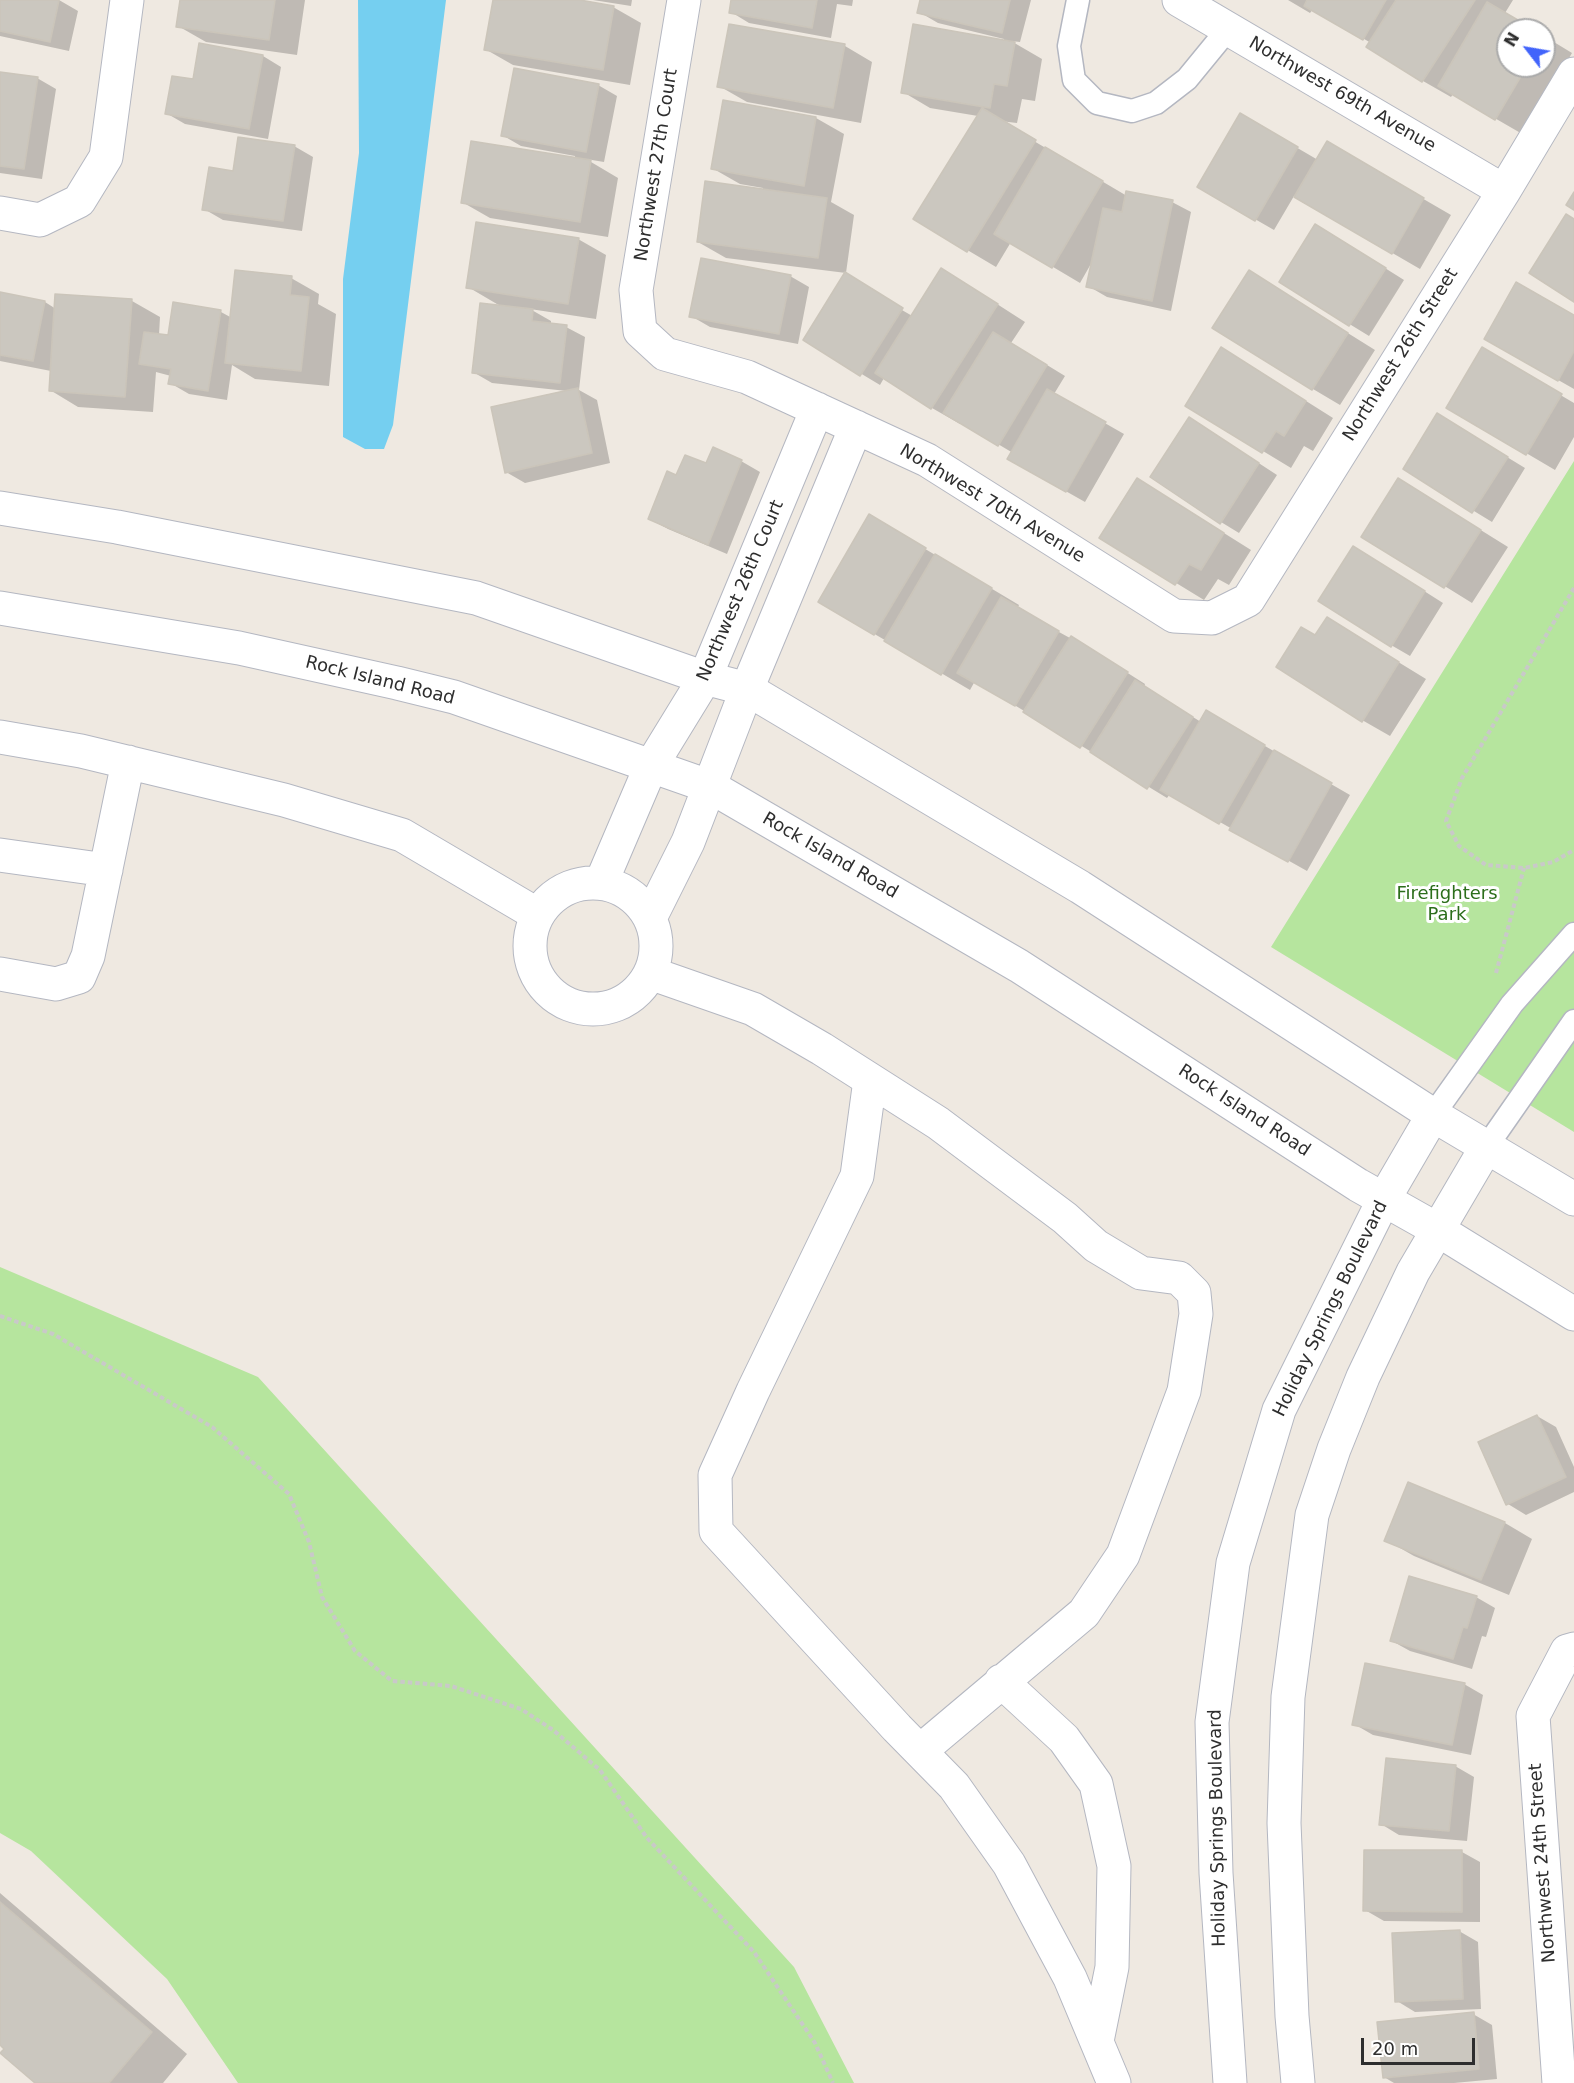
<!DOCTYPE html>
<style>
body{margin:0}
#map{position:relative;width:1574px;height:2083px;overflow:hidden;background:#efe9e1;font-family:"DejaVu Sans",sans-serif}
canvas{display:block}
.north{position:absolute;left:1496px;top:18px;width:60px;height:60px;box-sizing:border-box;background:#fff;border:2px solid #ababab;border-radius:50%;rotate:301deg;font-size:16px;font-weight:700;line-height:24px;text-align:center;color:#2e2e2e}
.north::after{content:'';display:block;margin:auto;width:21px;height:27px;background:#4264fb;clip-path:polygon(50% 0,100% 100%,50% 72%,0 100%)}
.scale{position:absolute;left:1361px;top:2038px;width:114px;height:27px;box-sizing:border-box;border:3px solid #2e2e2e;border-top:0;padding-left:8px;font-size:18px;line-height:21px;white-space:nowrap;color:#2e2e2e;-webkit-text-stroke:4px #fff;paint-order:stroke}
</style>
<div id="map">
<canvas width="1574" height="2083"></canvas>
<div class="north">N</div>
<div class="scale">20 m</div>
</div>
<script>
const g = document.querySelector('canvas').getContext('2d');
g.lineJoin = 'round';
function fill(path, color) {
  g.fillStyle = color;
  g.fill(path, 'evenodd');
}
function toPath(rows) {
  const path = new Path2D();
  for (const r of rows) {
    if (r.length === 3) {
      path.moveTo(r[0] + r[2], r[1]);
      path.arc(r[0], r[1], r[2], 0, 2 * Math.PI);
      continue;
    }
    path.moveTo(r[0], r[1]);
    for (let i = 2; i < r.length; i += 2) path.lineTo(r[i], r[i + 1]);
  }
  return path;
}
function stroke(path, color, width, dash) {
  g.strokeStyle = color;
  g.lineWidth = width;
  g.lineCap = dash ? 'butt' : 'round';
  g.setLineDash(dash || []);
  g.stroke(path);
}
function write(font, color, halo, rows, align = 'center') {
  g.font = font + ' "DejaVu Sans",sans-serif';
  g.lineWidth = 6;
  g.setLineDash([]);
  g.textBaseline = 'middle';
  g.strokeStyle = halo;
  g.fillStyle = color;
  for (const [text, x, y, turn = 0] of rows) {
    g.save();
    g.translate(x, y);
    g.rotate((+turn || 0) * Math.PI / 180);
    g.textAlign = isNaN(turn) ? turn : align;
    if (halo) g.strokeText(text, 0, 0);
    g.fillText(text, 0, 0);
    g.restore();
  }
}
const green = toPath([
 [1574,461,1574,1132,1271,947],
 [0,1267,258,1377,794,1967,854,2083,238,2083,167,1979,31,1851,0,1833]
]);
const water = toPath([
 [358,0,446,0,393,425,384,449,365,449,343,437,343,279,359,153]
]);
const shadow = toPath([
 [0,0,59,0,78,11,69,51,0,36],
 [182,0,305,0,297,55,206,42,178,26],
 [494,0,571,0,613,7,641,23,630,85,513,65,485,49],
 [593,0,632,0,631,6],
 [733,0,853,0,852,6,837,4,831,38,749,23,731,12],
 [922,0,1031,0,1020,42,1011,41,1042,59,1035,101,1022,99,1017,123,1000,121,1127,196,1172,202,1191,212,1171,311,1107,297,1088,286,1092,262,1080,283,1011,242,996,267,915,219,978,116,930,108,903,92,1004,41,1004,39,938,23,919,12],
 [1288,0,1513,0,1505,13,1533,30,1508,30,1508,66,1544,66,1544,36,1572,53,1524,135,1453,94,1451,97,1423,81,1368,46,1371,43,1313,9,1310,13],
 [201,45,263,56,281,67,268,139,185,124,166,113,194,81],
 [845,46,872,62,861,123,747,102,719,86],
 [0,73,37,78,56,89,42,179,0,173],
 [598,85,617,96,604,162,586,159,618,178,608,237,490,218,462,202,575,159,575,156,521,146,502,135],
 [1241,115,1318,160,1327,143,1451,215,1420,269,1294,196,1274,230,1199,187],
 [816,118,844,134,831,202,854,215,846,273,726,258,698,242,762,191,763,188,740,184,712,168],
 [294,146,313,157,302,231,223,220,204,209],
 [1334,236,1404,280,1369,336,1281,282],
 [578,239,606,255,596,319,530,309,551,321,551,325,566,327,585,337,579,390,597,400,610,463,525,483,506,472,567,391,492,383,473,372,502,307,468,287],
 [1250,272,1375,350,1340,405,1313,389],
 [790,276,809,287,798,344,710,327,691,316],
 [291,278,319,294,318,304,336,314,329,386,255,379,232,365,227,400,189,394,170,383,171,376,156,372,153,412,78,407,50,390,51,371,0,361,1,294,45,302,56,309,57,296,132,301,160,317,159,335,169,337,221,312,232,318],
 [969,286,1025,322,1011,343,1065,376,1054,394,1124,434,1085,502,1009,459,1013,453,961,422,960,424,932,408,884,378,880,385,805,340,895,306,914,317],
 [1574,317,1574,389,1486,339],
 [1482,349,1574,403,1574,437,1555,470,1448,407],
 [1249,365,1333,418,1313,451,1304,446,1291,468,1187,405],
 [1456,426,1525,468,1492,522,1405,469],
 [1208,430,1277,475,1239,533,1221,522],
 [741,461,760,472,727,554,668,529,649,519,677,477,706,465],
 [1165,496,1251,550,1229,585,1218,579,1204,600,1101,537],
 [1426,496,1508,547,1472,603,1364,536],
 [870,516,1019,605,1017,609,1090,649,1145,684,1144,687,1201,722,1206,712,1350,795,1307,871,1170,794,1167,798,975,681,970,690,820,602],
 [1372,558,1443,603,1410,656,1391,645],
 [1328,619,1426,679,1390,736,1362,720,1316,637],
 [1537,1416,1556,1427,1574,1467,1574,1492,1526,1515,1508,1504],
 [1409,1484,1505,1523,1532,1539,1509,1595,1414,1556,1386,1540],
 [1476,1597,1495,1608,1486,1637,1482,1636,1472,1669,1410,1651,1392,1641],
 [1464,1684,1483,1695,1471,1755,1373,1735,1354,1724],
 [1455,1766,1474,1777,1467,1841,1399,1835,1381,1824],
 [1462,1852,1480,1862,1480,1922,1384,1921,1365,1910],
 [0,1893,187,2054,163,2083,37,2083,0,2043],
 [1459,1931,1478,1942,1481,2009,1415,2012,1397,2001],
 [1473,2014,1492,2025,1497,2079,1454,2083,1394,2083,1384,2077]
]);
const building = toPath([
 [0,0,59,0,50,42,0,31,0,0],
 [180,0,275,0,269,40,176,27,180,0],
 [493,0,580,0,614,6,603,70,484,50,493,0],
 [731,0,817,0,812,28,729,13,731,0],
 [920,0,1010,0,1002,33,917,13,920,0],
 [1307,0,1386,0,1363,40,1304,6,1307,0],
 [1396,0,1475,0,1422,82,1366,47,1396,0],
 [1487,2,1535,30,1508,30,1508,66,1527,66,1495,120,1438,86,1487,2],
 [729,24,845,44,833,108,717,87,729,24],
 [913,24,1015,42,1007,86,994,84,990,108,901,93,913,24],
 [199,43,263,55,249,129,165,114,172,76,193,79,199,43],
 [514,68,599,84,586,152,501,136,514,68],
 [0,72,38,77,24,169,0,166,0,72],
 [723,100,816,117,804,186,711,169,723,100],
 [982,108,1036,140,967,252,913,219,982,108],
 [1240,113,1298,147,1255,221,1197,187,1240,113],
 [238,137,295,145,283,221,202,210,209,167,233,171,238,137],
 [471,141,591,160,580,222,461,203,471,141],
 [1327,141,1424,198,1392,254,1294,197,1327,141],
 [1045,147,1103,181,1052,268,994,234,1045,147],
 [705,181,827,198,818,258,697,242,705,181],
 [1126,191,1173,200,1152,301,1086,287,1103,208,1122,212,1126,191],
 [1574,192,1574,210,1566,205,1574,192],
 [1566,214,1574,219,1574,302,1529,273,1566,214],
 [476,222,579,238,568,304,466,288,476,222],
 [1315,224,1386,268,1349,326,1279,282,1315,224],
 [701,258,791,275,779,334,689,317,701,258],
 [941,268,998,304,931,409,875,373,941,268],
 [235,270,292,276,290,295,309,297,301,371,225,363,235,270],
 [1249,270,1348,333,1312,390,1212,328,1249,270],
 [845,272,903,308,860,376,803,340,845,272],
 [1516,282,1574,315,1574,351,1558,381,1484,339,1516,282],
 [0,292,45,301,33,361,0,355,0,292],
 [55,294,132,299,125,397,49,391,55,294],
 [173,302,221,310,208,391,168,384,171,369,139,364,144,332,168,335,173,302],
 [480,303,533,309,532,321,567,325,560,383,472,373,480,303],
 [993,332,1047,365,998,446,943,413,993,332],
 [1221,347,1306,401,1284,436,1276,431,1262,453,1185,406,1221,347],
 [1482,347,1562,394,1526,455,1446,408,1482,347],
 [578,388,592,453,505,473,491,407,578,388],
 [1047,389,1106,422,1066,492,1007,459,1047,389],
 [1437,413,1508,457,1472,513,1403,469,1437,413],
 [1189,417,1259,463,1220,524,1150,477,1189,417],
 [713,447,742,460,708,545,648,519,667,471,676,475,685,455,706,463,713,447],
 [1137,478,1224,533,1201,570,1189,564,1175,585,1099,538,1137,478],
 [1398,478,1481,530,1444,588,1361,537,1398,478],
 [869,514,926,548,874,635,818,602,869,514],
 [1353,546,1425,591,1391,647,1318,601,1353,546],
 [935,554,992,588,941,675,884,641,935,554],
 [1001,597,1059,631,1015,706,957,673,1001,597],
 [1327,617,1399,662,1362,722,1276,667,1301,627,1315,635,1327,617],
 [1071,636,1128,672,1080,748,1023,712,1071,636],
 [1135,680,1193,717,1147,789,1090,752,1135,680],
 [1206,710,1265,745,1219,824,1160,790,1206,710],
 [1274,750,1332,783,1288,862,1229,830,1274,750],
 [1537,1415,1566,1477,1506,1505,1478,1442,1537,1415],
 [1408,1482,1505,1522,1481,1580,1384,1541,1408,1482],
 [1409,1576,1477,1596,1467,1628,1463,1627,1453,1659,1390,1641,1409,1576],
 [1365,1663,1465,1683,1452,1745,1352,1725,1365,1663],
 [1386,1758,1456,1765,1449,1831,1379,1825,1386,1758],
 [1364,1850,1462,1850,1462,1912,1363,1911,1364,1850],
 [0,1902,152,2032,109,2083,35,2083,0,2053,4,2049,0,2045,0,1902],
 [1460,1930,1463,1999,1395,2002,1392,1933,1460,1930],
 [1474,2012,1479,2069,1383,2078,1377,2022,1474,2012]
]);
const path = toPath([
 [1574,588,1462,778,1446,821,1459,846,1486,865,1524,868,1553,862,1574,850],
 [1496,973,1524,868],
 [0,1316,53,1334,212,1427,289,1494,309,1542,322,1597,355,1651,392,1681,451,1686,521,1709,553,1730,600,1770,647,1838,754,1952,815,2043,833,2083]
]);
const service = toPath([
 [1078,0,1069,46,1074,80,1097,103,1132,111,1156,103,1187,79,1228,29],
 [1433,1115,1512,1004,1574,934],
 [1487,1146,1574,1021]
]);
const minor = toPath([
 [684,0,636,290,640,331,665,354,747,377,927,460,1174,616,1212,618,1248,600,1504,191,1574,74],
 [1179,0,1504,191],
 [0,213,40,220,79,201,106,157,127,0],
 [0,737,81,751,284,800,402,835,538,915],
 [0,855,106,870],
 [601,883,651,766,705,678,817,409],
 [593,946,63],
 [650,918,688,842,747,689,856,427],
 [650,973,753,1009,822,1049,938,1123,1065,1218,1096,1246,1141,1273,1179,1278,1194,1293,1196,1314,1184,1391,1123,1555,1084,1613,920,1751],
 [0,974,56,984,79,977,88,956,128,762],
 [870,1080,857,1176,753,1391,715,1475,716,1531,897,1728,954,1786,1009,1864,1070,1978,1114,2083],
 [1001,1681,1064,1739,1096,1784,1114,1866,1112,1967,1097,2041],
 [1559,2083,1533,1716,1567,1651,1574,1649]
]);
const tertiary = toPath([
 [1230,2083,1216,1873,1212,1722,1233,1563,1279,1410,1384,1199,1433,1115],
 [1298,2083,1292,2016,1284,1823,1288,1697,1312,1515,1334,1449,1363,1377,1413,1272,1487,1146]
]);
const secondary = toPath([
 [0,508,117,527,476,598,705,678,747,689,1080,887,1433,1115,1574,1199],
 [0,608,239,648,397,683,454,697,711,787,1019,966,1358,1185,1438,1230,1574,1314]
]);
const streetNames = [
 ["Northwest 69th Avenue",1342,95,30],
 ["Northwest 27th Court",657,165,-81],
 ["Northwest 26th Street",1401,355,-58],
 ["Northwest 70th Avenue",992,504,31],
 ["Northwest 26th Court",741,591,-67],
 ["Rock Island Road",380,681,14],
 ["Rock Island Road",830,856,30],
 ["Rock Island Road",1244,1111,33],
 ["Holiday Springs Boulevard",1331,1309,-64],
 ["Holiday Springs Boulevard",1218,1828,-91],
 ["Northwest 24th Street",1543,1863,-94]
];
const parkNames = [
 ["Firefighters",1447,894],
 ["Park",1447,915]
];
fill(green, '#b6e59e');
fill(water, '#75cff0');
fill(shadow, '#0003');
fill(building, '#cbc7bf');
stroke(building, '#cbc5ba', 1.5);
stroke(service, '#b4b7c1', 25);
stroke(minor, '#b4b7c1', 35);
stroke(tertiary, '#b4b7c1', 35);
stroke(secondary, '#b4b7c1', 35);
stroke(path, '#c9c9c9', 4, [4.5, 3]);
stroke(service, '#fff', 22);
stroke(minor, '#fff', 33);
stroke(tertiary, '#fff', 33);
stroke(secondary, '#fff', 33);
write('18px', '#2e2e2e', '#fff', streetNames);
write('18px', '#2c6e1b', '#fff', parkNames);
</script>
